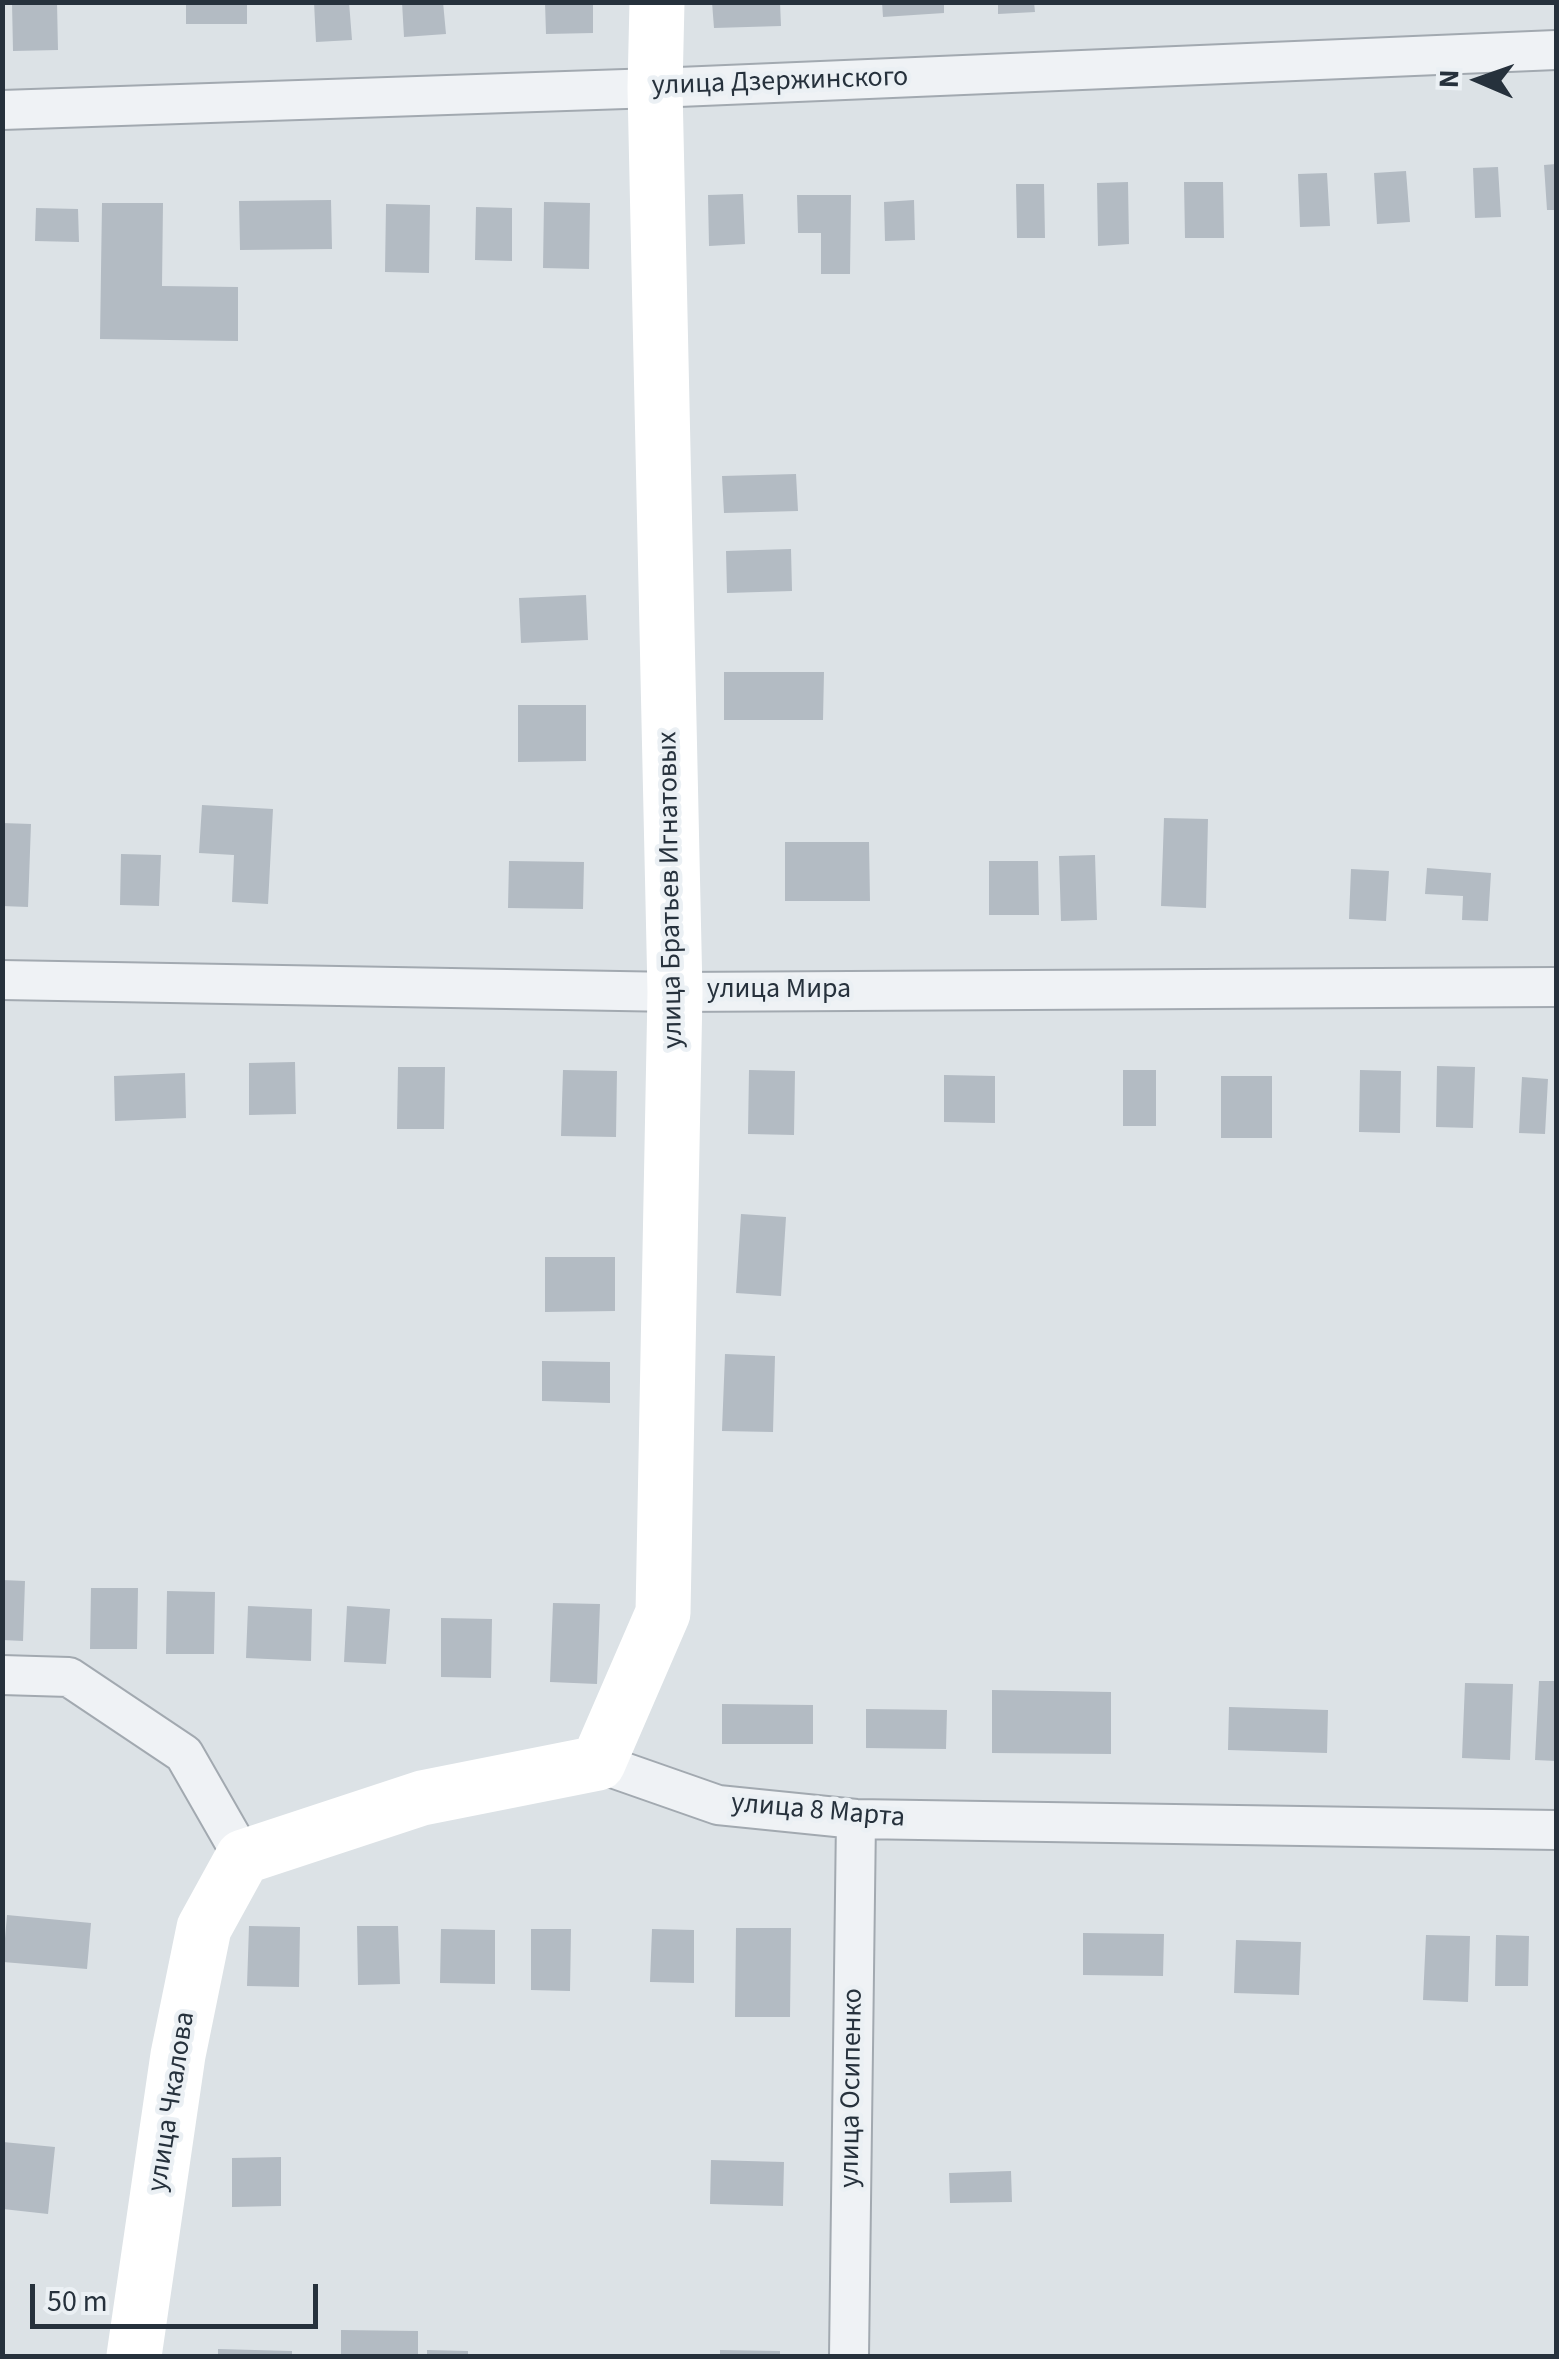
<!DOCTYPE html>
<meta charset="utf-8">
<style>
body{margin:0}
#map{position:relative;width:1559px;height:2359px;overflow:hidden;background:#dce2e6;font-family:"Source Sans 3",sans-serif}
canvas{display:block}
.frame{position:absolute;inset:0;border:5px solid #26313c;pointer-events:none}
.north{position:absolute;left:1429px;top:30px;width:100px;height:100px;-webkit-text-stroke:8px #ebf0f4;paint-order:stroke;rotate:272deg;font-size:28px;font-weight:700;line-height:40px;text-align:center;color:#26313c}
.north::after{content:'';display:block;margin:auto;width:35px;height:45px;background:#26313c;clip-path:polygon(50% 0,100% 100%,50% 72%,0 100%)}
.scale{position:absolute;left:30px;top:2284px;width:288px;height:45px;box-sizing:border-box;border:5px solid #26313c;border-top:0;padding-left:12px;font-size:30px;line-height:35px;white-space:nowrap;color:#26313c;-webkit-text-stroke:8px #ebf0f4;paint-order:stroke}
</style>
<div id="map">
<canvas width="1559" height="2359"></canvas>
<div class="frame"></div>
<div class="north">N</div>
<div class="scale">50 m</div>
</div>
<script>
const g = document.querySelector('canvas').getContext('2d');
g.lineJoin = 'round';
function fill(path, color) {
  g.fillStyle = color;
  g.fill(path, 'evenodd');
}
function toPath(rows) {
  const path = new Path2D();
  for (const r of rows) {
    path.moveTo(r[0], r[1]);
    for (let i = 2; i < r.length; i += 2) path.lineTo(r[i], r[i + 1]);
  }
  return path;
}
function stroke(path, color, width, dash) {
  g.strokeStyle = color;
  g.lineWidth = width;
  g.lineCap = dash ? 'butt' : 'round';
  g.setLineDash(dash || []);
  g.stroke(path);
}
function write(font, color, halo, rows, align = 'center') {
  g.font = font + ' "Source Sans 3",sans-serif';
  g.lineWidth = 9;
  g.setLineDash([]);
  g.textBaseline = 'middle';
  g.strokeStyle = halo;
  g.fillStyle = color;
  for (const [text, x, y, turn = 0] of rows) {
    g.save();
    g.translate(x, y);
    g.rotate((+turn || 0) * Math.PI / 180);
    g.textAlign = isNaN(turn) ? turn : align;
    if (halo) g.strokeText(text, 0, 0);
    g.fillText(text, 0, 0);
    g.restore();
  }
}
const building = toPath([
 [12,2,57,2,58,50,13,51],
 [186,2,247,2,247,24,186,24],
 [314,2,349,2,352,40,316,42],
 [402,2,443,2,446,34,404,37],
 [545,2,593,2,593,33,546,34],
 [712,2,780,2,781,26,714,28],
 [882,2,944,2,944,13,883,17],
 [998,2,1034,2,1035,12,998,14],
 [1556,164,1556,210,1547,210,1544,165],
 [1498,167,1501,217,1475,218,1473,168],
 [1406,171,1410,222,1377,224,1374,173],
 [1327,173,1330,226,1300,227,1298,174],
 [1128,182,1129,244,1098,246,1097,183],
 [1184,182,1223,182,1224,238,1185,238],
 [1016,184,1044,184,1045,238,1017,238],
 [743,194,745,244,709,246,708,195],
 [797,195,851,195,850,274,821,274,821,233,798,233],
 [331,200,332,249,240,250,239,201],
 [914,200,915,240,885,241,884,202],
 [544,202,590,203,589,269,543,268],
 [102,203,163,203,162,286,238,287,238,341,100,339],
 [386,204,430,205,429,273,385,272],
 [476,207,512,208,512,261,475,260],
 [36,208,78,209,79,242,35,241],
 [796,474,798,511,724,513,722,476],
 [791,549,792,591,727,593,726,551],
 [586,595,588,640,521,643,519,598],
 [724,672,824,672,823,720,724,720],
 [518,705,586,705,586,761,518,762],
 [202,805,273,809,268,904,232,902,234,855,199,853],
 [1164,818,1208,819,1206,908,1161,906],
 [2,823,31,824,28,907,2,906],
 [785,842,869,842,870,901,785,901],
 [121,854,161,855,159,906,120,905],
 [1095,855,1097,920,1061,921,1059,856],
 [509,861,584,862,583,909,508,908],
 [989,861,1038,861,1039,915,989,915],
 [1427,868,1491,873,1488,921,1462,920,1463,896,1425,894],
 [1351,869,1389,871,1386,921,1349,919],
 [295,1062,296,1114,249,1115,249,1063],
 [1437,1066,1475,1067,1473,1128,1436,1127],
 [398,1067,445,1067,444,1129,397,1129],
 [563,1070,617,1071,616,1137,561,1136],
 [749,1070,795,1071,794,1135,748,1134],
 [1123,1070,1156,1070,1156,1126,1123,1126],
 [1360,1070,1401,1071,1400,1133,1359,1132],
 [185,1073,186,1118,115,1121,114,1076],
 [944,1075,995,1076,995,1123,944,1122],
 [1221,1076,1272,1076,1272,1138,1221,1138],
 [1522,1077,1548,1079,1545,1134,1519,1133],
 [741,1214,786,1217,781,1296,736,1293],
 [545,1257,615,1257,615,1311,545,1312],
 [725,1354,775,1356,773,1432,722,1431],
 [542,1361,610,1362,610,1403,542,1401],
 [2,1580,25,1581,23,1641,2,1640],
 [91,1588,138,1588,137,1649,90,1649],
 [167,1591,215,1592,214,1654,166,1654],
 [553,1603,600,1604,597,1684,550,1682],
 [248,1606,312,1609,311,1661,246,1658],
 [347,1606,390,1609,386,1664,344,1662],
 [441,1618,492,1619,491,1678,441,1677],
 [1539,1681,1556,1681,1556,1761,1535,1760],
 [1465,1683,1513,1684,1510,1760,1462,1758],
 [992,1690,1111,1692,1111,1754,992,1753],
 [722,1704,813,1705,813,1744,722,1744],
 [1229,1707,1328,1710,1327,1753,1228,1750],
 [866,1709,947,1710,946,1749,866,1748],
 [7,1915,91,1923,87,1969,3,1962],
 [249,1926,300,1927,299,1987,247,1986],
 [357,1926,398,1926,400,1984,358,1985],
 [736,1928,791,1928,790,2017,735,2017],
 [441,1929,495,1930,495,1984,440,1983],
 [531,1929,571,1929,570,1991,531,1990],
 [652,1929,694,1930,694,1983,650,1982],
 [1083,1933,1164,1934,1163,1976,1083,1975],
 [1426,1935,1470,1936,1468,2002,1423,2000],
 [1496,1935,1529,1936,1528,1986,1495,1986],
 [1236,1940,1301,1942,1299,1995,1234,1993],
 [3,2142,55,2147,48,2214,3,2209],
 [281,2157,281,2206,232,2207,232,2158],
 [711,2160,784,2162,783,2206,710,2204],
 [1011,2171,1012,2202,950,2203,949,2173],
 [341,2330,418,2331,418,2356,341,2356],
 [218,2349,292,2351,292,2356,218,2356],
 [427,2350,468,2351,468,2356,427,2356],
 [720,2350,780,2351,780,2356,720,2356]
]);
const street = toPath([
 [2,110,655,88,1556,50],
 [2,980,675,992,1556,987],
 [2,1675,69,1677,184,1754,243,1857],
 [598,1763,718,1805,856,1819,1556,1830],
 [849,2356,856,1819]
]);
const secondary = toPath([
 [134,2356,178,2055,204,1928,243,1857,422,1798,598,1763,663,1613,675,992,655,88,657,2]
]);
const streetNames = [
 ["улица Дзержинского",780,83,-2],
 ["улица Братьев Игнатовых",672,890,-91],
 ["улица Мира",779,991],
 ["улица 8 Марта",818,1812,5],
 ["улица Осипенко",853,2088,-89],
 ["улица Чкалова",173,2102,-81]
];
fill(building, '#b3bbc3');
stroke(street, '#a2a9b0', 42);
stroke(street, '#eff2f5', 38);
stroke(secondary, '#fff', 55);
write('28px', '#26313c', '#ebf0f4', streetNames);
</script>
